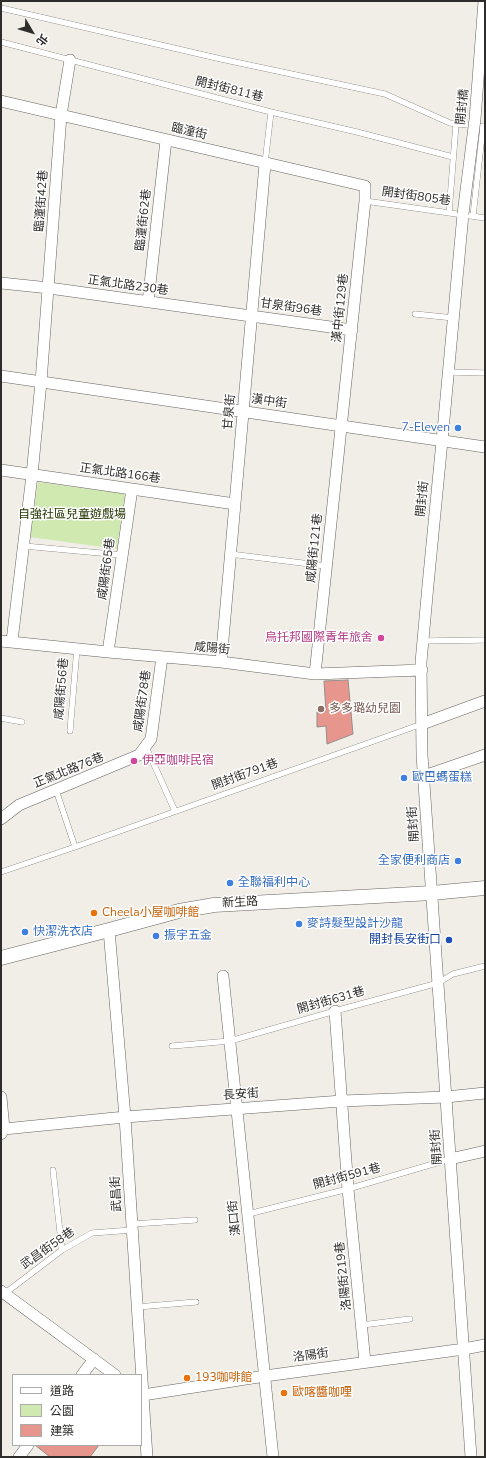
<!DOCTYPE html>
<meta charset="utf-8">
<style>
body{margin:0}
#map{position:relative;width:486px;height:1458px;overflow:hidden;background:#f1ede7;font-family:"Nunito Sans","Noto Sans TC",sans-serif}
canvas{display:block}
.frame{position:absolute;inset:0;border:2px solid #2e2d2b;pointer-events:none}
.legend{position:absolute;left:12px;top:1374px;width:130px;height:72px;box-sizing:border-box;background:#fff;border:1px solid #ababaa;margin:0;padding:5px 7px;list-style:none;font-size:12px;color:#2e2d2b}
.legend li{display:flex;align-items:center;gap:8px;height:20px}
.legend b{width:20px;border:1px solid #ababaa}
.north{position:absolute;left:12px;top:12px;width:40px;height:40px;-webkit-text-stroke:3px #fff;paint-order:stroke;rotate:128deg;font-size:11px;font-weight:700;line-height:16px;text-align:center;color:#2e2d2b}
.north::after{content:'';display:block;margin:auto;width:14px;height:18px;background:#2e2d2b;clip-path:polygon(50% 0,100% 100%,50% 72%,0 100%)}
</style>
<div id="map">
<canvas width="486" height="1458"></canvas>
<div class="frame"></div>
<ul class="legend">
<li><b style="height:5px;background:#fff"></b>道路</li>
<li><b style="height:11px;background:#cfe9b0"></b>公園</li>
<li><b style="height:11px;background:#e7968d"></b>建築</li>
</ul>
<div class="north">北</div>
</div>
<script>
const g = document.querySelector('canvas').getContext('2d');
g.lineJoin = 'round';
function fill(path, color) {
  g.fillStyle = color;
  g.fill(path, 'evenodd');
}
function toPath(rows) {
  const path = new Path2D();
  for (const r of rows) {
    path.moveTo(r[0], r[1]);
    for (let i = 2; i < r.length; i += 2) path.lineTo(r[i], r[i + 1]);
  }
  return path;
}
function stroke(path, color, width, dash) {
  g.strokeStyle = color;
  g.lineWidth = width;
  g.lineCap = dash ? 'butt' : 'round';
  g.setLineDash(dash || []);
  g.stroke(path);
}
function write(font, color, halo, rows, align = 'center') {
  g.font = font + ' "Nunito Sans","Noto Sans TC",sans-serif';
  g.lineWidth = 3;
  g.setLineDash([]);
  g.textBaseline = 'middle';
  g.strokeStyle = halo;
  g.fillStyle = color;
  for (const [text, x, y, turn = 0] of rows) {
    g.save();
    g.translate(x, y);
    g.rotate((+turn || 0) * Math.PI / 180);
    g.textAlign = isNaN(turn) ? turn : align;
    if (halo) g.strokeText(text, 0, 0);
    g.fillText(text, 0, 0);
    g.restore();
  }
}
const green = toPath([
 [38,482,125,494,117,549,30,537]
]);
const building = toPath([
 [348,680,353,734,327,744,326,726,317,727,317,712,326,711,324,681,348,680],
 [35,1445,99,1445,90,1457,50,1457,35,1445]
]);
const service = toPath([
 [1,8,221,59,385,94,450,123,485,127],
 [1,42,271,112,357,132,453,157],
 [265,163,271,112],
 [365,201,485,218],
 [449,213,456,124],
 [473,216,483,127],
 [415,314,454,318],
 [449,372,485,373],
 [24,546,122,555],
 [230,554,326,566],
 [423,641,485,640],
 [1,718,22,722],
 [70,731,77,648],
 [146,747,175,811],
 [56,790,75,847],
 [1,872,75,847,422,724],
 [172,1046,230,1041,335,1011,438,983,453,974,485,966],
 [53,1170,62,1250],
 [248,1214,348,1189,450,1159],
 [132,1224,195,1220],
 [4,1294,62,1250,92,1233,132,1230],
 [137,1307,196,1302],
 [362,1325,410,1319]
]);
const minor = toPath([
 [1,101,365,186,365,201,315,674],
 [463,214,442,441,428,585,421,662,422,755,471,1457],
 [1,283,49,288,352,330],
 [148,302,166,140],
 [1,376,485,447],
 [1,470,235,504],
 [1,641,108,652,221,662,315,674,422,670],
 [12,641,32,475,41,382,61,115,70,60],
 [108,652,132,489],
 [221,662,265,164],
 [422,724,485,701],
 [424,776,485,755],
 [1,819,19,805,139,755,151,739,162,657],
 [109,930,125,1117,147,1457],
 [223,976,273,1457],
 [335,1011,348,1189,365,1362],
 [1,1097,4,1129],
 [1,1134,4,1129,125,1117,342,1101,446,1097,485,1093],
 [450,1159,485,1151],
 [1,1291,115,1375],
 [82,1375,94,1359],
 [141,1394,143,1395,265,1376,464,1349,485,1345],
 [19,1457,28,1445]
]);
const tertiary = toPath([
 [1,958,109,930,179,911,214,905,432,893,485,888]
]);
const minorBridge = toPath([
 [463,214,475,119,484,1]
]);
const markers = [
 [458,428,4,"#3f7fe0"],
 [381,638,4,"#d1479c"],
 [321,709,4,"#8d6e63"],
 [134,761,4,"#d1479c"],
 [404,778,4,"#3f7fe0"],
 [458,861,4,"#3f7fe0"],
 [230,883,4,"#3f7fe0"],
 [94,913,4,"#e8710a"],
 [299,924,4,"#3f7fe0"],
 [25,932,4,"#3f7fe0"],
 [156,936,4,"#3f7fe0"],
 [449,940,4,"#1a4fb4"],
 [187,1378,4,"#e8710a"],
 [284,1393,4,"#e8710a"]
];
const streetNames = [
 ["開封街811巷",229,90,14],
 ["開封橋",463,107,-84],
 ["臨潼街",189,132,13],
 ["開封街805巷",416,197,8],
 ["臨潼街42巷",42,201,-86],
 ["臨潼街62巷",144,220,-84],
 ["正氣北路230巷",128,286,8],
 ["甘泉街96巷",291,308,8],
 ["漢中街129巷",341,308,-84],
 ["漢中街",269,402,8],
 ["甘泉街",230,412,-85],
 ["正氣北路166巷",120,474,8],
 ["開封街",423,499,-84],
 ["咸陽街121巷",315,548,-84],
 ["咸陽街65巷",107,569,-82],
 ["咸陽街",212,649,5],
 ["咸陽街56巷",62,689,-85],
 ["咸陽街78巷",143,701,-82],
 ["正氣北路76巷",69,771,-22],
 ["開封街791巷",245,775,-20],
 ["開封街",414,824,-94],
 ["新生路",240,903,-3],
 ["開封街631巷",331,1001,-16],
 ["長安街",241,1095,-4],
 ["開封街",437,1147,-94],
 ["開封街591巷",347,1177,-15],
 ["武昌街",117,1194,-93],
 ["漢口街",235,1218,-96],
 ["武昌街58巷",48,1249,-35],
 ["洛陽街219巷",344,1276,-96],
 ["洛陽街",311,1356,-8]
];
const shopNames = [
 ["7-Eleven",450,428,"right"],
 ["歐巴螞蛋糕",412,778],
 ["全家便利商店",450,861,"right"],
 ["全聯福利中心",238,883],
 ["麥詩髮型設計沙龍",307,924],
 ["快潔洗衣店",33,932],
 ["振宇五金",164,936]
];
const parkNames = [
 ["自強社區兒童遊戲場",72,515]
];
const hotelNames = [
 ["烏托邦國際青年旅舍",373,638],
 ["伊亞咖啡民宿",142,761,"left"]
];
const educationNames = [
 ["多多璐幼兒園",329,709]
];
const foodNames = [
 ["Cheela小屋咖啡館",102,913],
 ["193咖啡館",195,1378],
 ["歐喀醬咖哩",292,1393]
];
const transitNames = [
 ["開封長安街口",441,940]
];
fill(green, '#cfe9b0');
fill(building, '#e7968d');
stroke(building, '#948d8c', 1);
stroke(service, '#67635e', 6);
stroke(minor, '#67635e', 12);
stroke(tertiary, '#67635e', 15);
stroke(service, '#fff', 5.5);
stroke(minor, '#fff', 11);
stroke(tertiary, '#fff', 14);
stroke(minorBridge, '#67635e', 12, []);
stroke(minorBridge, '#fff', 11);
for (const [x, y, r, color] of markers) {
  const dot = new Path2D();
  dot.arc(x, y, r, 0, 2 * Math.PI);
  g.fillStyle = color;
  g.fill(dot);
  stroke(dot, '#fff', 1.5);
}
write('12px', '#2e2d2b', '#fff', streetNames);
write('12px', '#366cbe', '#fff', shopNames, 'left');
write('12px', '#253703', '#fff', parkNames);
write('12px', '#b23c85', '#fff', hotelNames, 'right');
write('12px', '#785e54', '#fff', educationNames, 'left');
write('12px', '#c56008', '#fff', foodNames, 'left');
write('12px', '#164399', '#fff', transitNames, 'right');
</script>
